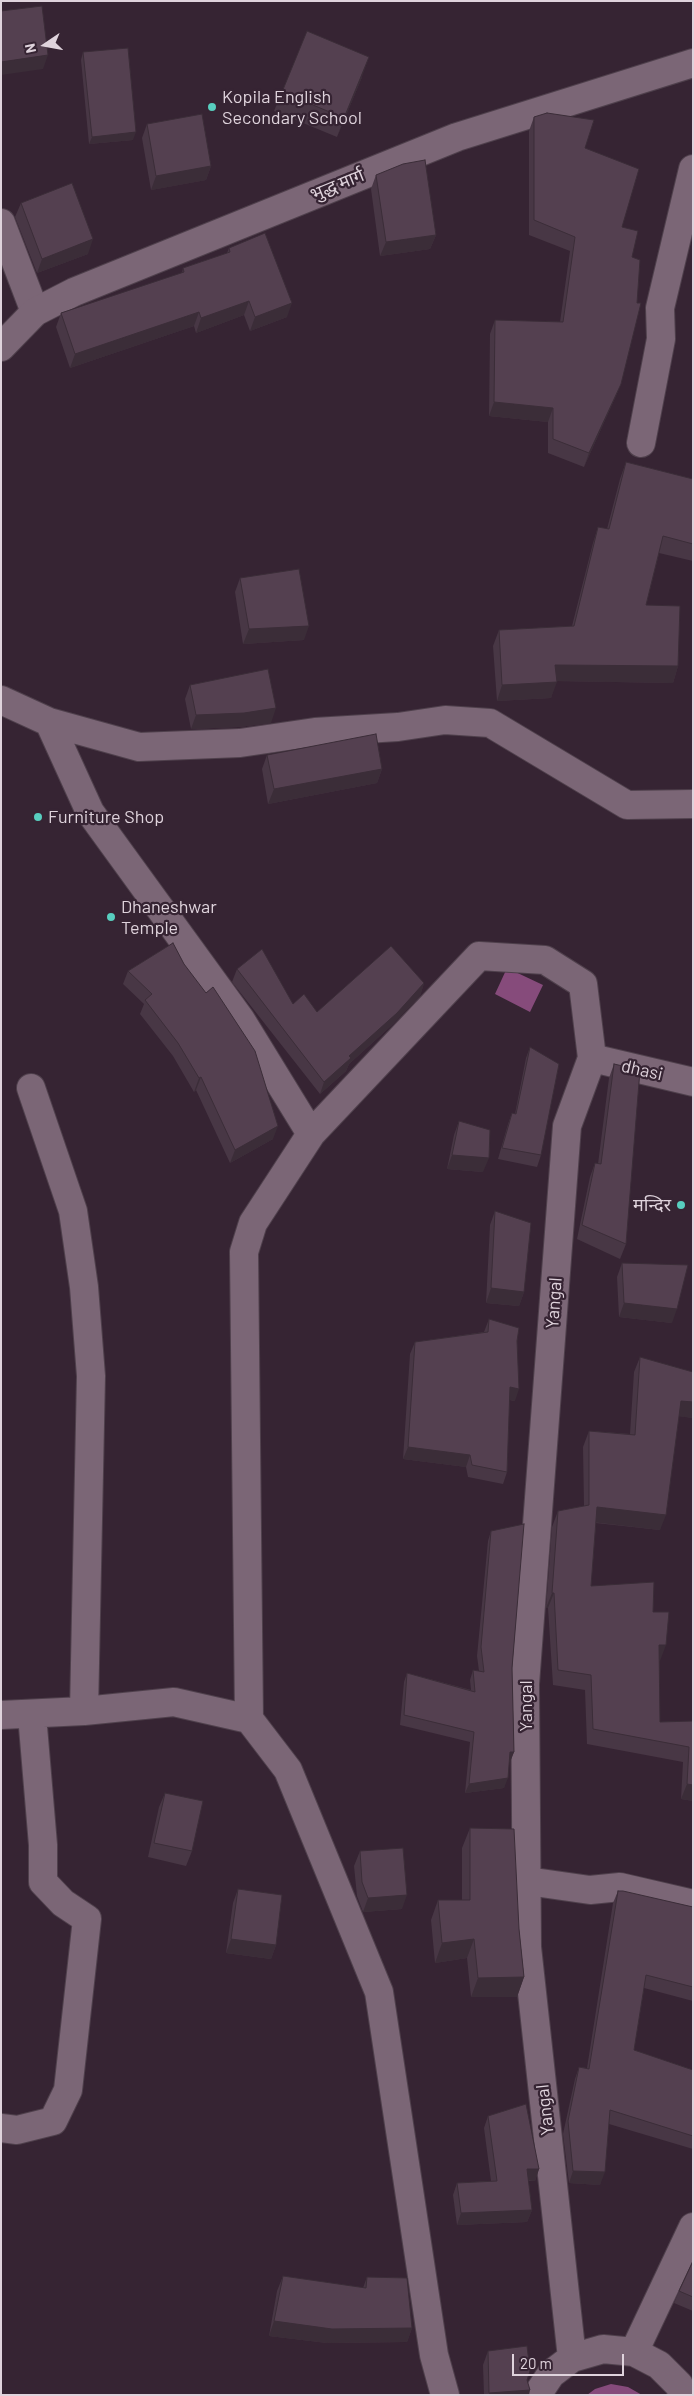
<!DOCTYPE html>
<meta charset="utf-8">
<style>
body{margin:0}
#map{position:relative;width:694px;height:2396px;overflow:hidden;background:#362433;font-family:Barlow,sans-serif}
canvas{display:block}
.frame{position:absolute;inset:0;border:2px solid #dfd3dc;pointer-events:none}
.north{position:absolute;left:20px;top:20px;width:50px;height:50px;-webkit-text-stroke:4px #362433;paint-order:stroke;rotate:258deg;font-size:14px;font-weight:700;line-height:20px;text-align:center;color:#dfd3dc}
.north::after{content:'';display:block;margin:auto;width:18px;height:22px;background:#dfd3dc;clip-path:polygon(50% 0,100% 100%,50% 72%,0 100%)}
.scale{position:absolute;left:512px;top:2354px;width:112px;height:22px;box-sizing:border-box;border:2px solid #dfd3dc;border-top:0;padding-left:6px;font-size:15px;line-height:18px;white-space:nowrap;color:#dfd3dc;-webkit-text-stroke:4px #362433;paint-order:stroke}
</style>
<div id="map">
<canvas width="694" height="2396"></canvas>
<div class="frame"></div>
<div class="north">N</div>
<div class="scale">20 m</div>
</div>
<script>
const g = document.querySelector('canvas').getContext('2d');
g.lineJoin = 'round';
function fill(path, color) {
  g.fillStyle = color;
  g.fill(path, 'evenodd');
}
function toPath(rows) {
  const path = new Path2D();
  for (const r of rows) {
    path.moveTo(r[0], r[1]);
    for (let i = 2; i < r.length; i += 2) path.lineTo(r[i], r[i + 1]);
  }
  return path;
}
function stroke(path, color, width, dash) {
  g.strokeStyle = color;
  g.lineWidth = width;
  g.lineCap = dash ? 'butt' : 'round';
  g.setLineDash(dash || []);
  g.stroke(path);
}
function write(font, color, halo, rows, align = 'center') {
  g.font = font + ' Barlow,"Noto Sans Devanagari",sans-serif';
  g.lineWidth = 4.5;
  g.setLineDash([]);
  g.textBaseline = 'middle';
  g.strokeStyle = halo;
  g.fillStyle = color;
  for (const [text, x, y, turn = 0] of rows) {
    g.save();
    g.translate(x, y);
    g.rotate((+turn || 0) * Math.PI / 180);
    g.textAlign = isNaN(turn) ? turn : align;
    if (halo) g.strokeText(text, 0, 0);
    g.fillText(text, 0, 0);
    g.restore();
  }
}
const water = toPath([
 [507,968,543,985,530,1012,495,994],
 [611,2384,628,2387,642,2395,587,2395,595,2389]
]);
const minor = toPath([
 [1,223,35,312],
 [641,443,661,339,660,308,693,169],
 [1,700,49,722,90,812,241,1020,311,1134,479,956,545,960,583,984,592,1058,567,1126,525,1684,527,1947,572,2358],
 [49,722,139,747,240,743,315,732,398,727,445,720,490,723,627,805,693,804],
 [592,1058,693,1082],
 [31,1088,73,1211,84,1287,91,1376,84,1711],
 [311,1134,253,1223,244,1252,249,1719,288,1770,379,1992,434,2355,445,2395],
 [1,1715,84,1711,174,1702,249,1719],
 [527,1881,590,1890,620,1887,693,1904],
 [1,2128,17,2130,53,2121,68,2090,87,1919,63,1903,43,1882,43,1845,32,1715],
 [634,2352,693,2227],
 [537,2395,551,2374,572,2358,603,2349,634,2352,659,2365,679,2385,683,2395]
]);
const tertiary = toPath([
 [1,347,35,312,74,292,457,137,693,63]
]);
const wall = toPath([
 [83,52,133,140,89,144,81,60],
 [362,77,337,137,274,111,282,92],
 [534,117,585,148,622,227,632,257,621,384,615,398,584,467,548,453,548,422,489,416,490,334,495,320,560,322,570,251,529,235,529,131],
 [147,124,211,166,206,180,151,190,142,138],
 [376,175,436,235,430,249,380,256,371,189],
 [21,203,88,254,37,273,15,217],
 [229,248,287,317,250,331,244,315,196,333,194,326,70,368,56,327,61,313,182,273,183,268,227,253],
 [626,462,693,479,693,561,659,553,646,605,678,666,673,683,556,681,551,698,497,701,493,646,499,630,572,626,593,543,598,527,607,529,620,479],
 [240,578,304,640,243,644,235,592],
 [190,685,271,723,239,727,191,729,185,699],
 [267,755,382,769,377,783,268,804,262,769],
 [173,943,273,1139,230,1163,196,1090,194,1092,173,1056,140,1014,144,1004,123,984,128,971],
 [237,969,293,1004,317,1012,424,983,420,996,392,1025,349,1064,346,1071,320,1094,232,982],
 [530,1047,541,1155,537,1167,498,1159,508,1124,512,1113,515,1114,526,1058],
 [614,1064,626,1244,620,1259,577,1239,590,1177,595,1163,598,1164,609,1078],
 [459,1121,483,1172,447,1169,454,1135],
 [495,1211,524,1292,519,1306,486,1303,490,1225],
 [622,1263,672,1323,619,1317,617,1277],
 [489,1319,517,1341,515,1401,509,1400,507,1472,503,1484,468,1477,466,1467,403,1459,410,1354,415,1342,484,1332],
 [640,1357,693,1418,679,1416,660,1530,596,1523,591,1586,653,1612,660,1661,659,1661,660,1722,693,1721,693,1801,681,1799,683,1762,587,1744,585,1690,553,1685,548,1608,546,1608,552,1527,558,1511,584,1506,583,1447,589,1431,630,1434,634,1372],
 [491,1531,512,1668,514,1752,510,1762,509,1762,504,1788,465,1793,470,1742,400,1725,404,1682,407,1673,471,1690,470,1680,473,1670,479,1671,477,1656,488,1541],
 [165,1793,192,1851,186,1866,148,1857,159,1807],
 [470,1828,519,1929,524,1977,517,1997,471,1997,467,1958,435,1963,431,1920,438,1900,462,1900,462,1848],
 [360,1851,402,1909,363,1912,357,1896,354,1866],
 [238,1889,276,1945,271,1959,226,1953,233,1903],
 [618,1891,693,1907,693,2001,644,1988,634,2050,693,2070,693,2149,609,2124,600,2185,569,2183,563,2134,575,2079,579,2067,587,2068,613,1903],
 [488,2116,539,2169,535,2181,528,2181,532,2210,527,2222,457,2225,453,2195,457,2183,491,2181,484,2128],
 [693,2261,693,2311,674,2303,679,2291],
 [283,2276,363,2288,367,2277,412,2328,407,2342,327,2343,269,2336,277,2291],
 [488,2351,527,2380,529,2395,484,2395,483,2365]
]);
const shadedWall = toPath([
 [48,55,43,69,1,75,1,62],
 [369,57,362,77,337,137,344,118],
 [136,132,133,140,89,144,92,137],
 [211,166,206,180,151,190,156,176],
 [436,235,430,249,380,256,386,242],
 [93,239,88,254,37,273,42,259],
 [249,301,244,315,196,333,201,318],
 [292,303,287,317,250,331,255,317],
 [199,312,194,326,70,368,75,354],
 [621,384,615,398,584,467,589,453],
 [494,402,553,408,548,422,489,416],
 [309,626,304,640,243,644,249,629],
 [555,665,678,666,673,683,550,681],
 [557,682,551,698,497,701,502,685],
 [276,708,271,723,239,727,191,729,196,715],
 [382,769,377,783,268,804,274,789],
 [424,983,420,996,392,1025,349,1064,346,1071,320,1094,324,1082,349,1056],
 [201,1077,196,1090,194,1092,199,1078],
 [278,1126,273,1139,230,1163,235,1150],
 [452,1155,489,1158,483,1172,447,1169],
 [491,1288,524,1292,519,1306,486,1303],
 [624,1303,677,1309,672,1323,619,1317],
 [510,1387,519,1389,515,1401,505,1399],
 [681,1401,693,1402,693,1418,676,1416],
 [408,1447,470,1455,466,1467,403,1459],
 [597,1507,666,1515,660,1530,592,1522],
 [552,1593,554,1593,548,1608,546,1608],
 [659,1645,666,1645,660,1661,653,1660],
 [510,1752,514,1752,510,1762,506,1762],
 [508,1778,504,1788,465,1793,469,1784],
 [687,1784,693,1785,693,1801,681,1799],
 [407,1895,402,1909,363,1912,368,1898],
 [231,1939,276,1945,271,1959,226,1953],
 [474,1939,467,1958,435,1963,442,1943],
 [524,1977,517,1997,471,1997,478,1978],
 [527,2169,539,2169,535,2181,523,2180],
 [573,2171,605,2172,600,2185,569,2183],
 [532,2210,527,2222,457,2225,461,2213],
 [274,2321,412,2328,407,2342,327,2343,269,2336],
 [530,2390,529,2395,489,2395,489,2393]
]);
const building = toPath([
 [42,6,48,55,1,62,1,11,42,6],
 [307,31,369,57,344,118,282,92,307,31],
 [128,48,136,132,92,137,83,52,128,48],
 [547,113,594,120,585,148,639,169,622,227,638,231,632,257,640,260,637,303,641,303,621,384,589,453,553,439,553,408,494,402,495,320,563,322,575,237,534,220,534,117,547,113],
 [202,114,211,166,156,176,147,124,202,114],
 [425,160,436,235,386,242,376,175,403,164,425,160],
 [72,183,93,239,42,259,21,203,72,183],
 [265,233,292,303,255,317,249,301,201,318,199,312,75,354,61,313,184,272,183,268,230,252,229,248,265,233],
 [626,462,693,479,693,544,663,536,646,605,680,606,678,666,555,665,557,682,502,685,499,630,574,626,598,527,609,529,626,462],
 [299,569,309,626,249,629,240,578,299,569],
 [268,669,276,708,244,713,196,715,190,685,268,669],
 [376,734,382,769,274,789,267,755,376,734],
 [173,943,184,964,206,993,213,987,255,1051,278,1126,235,1150,201,1077,199,1078,178,1043,145,1000,152,994,128,971,173,943],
 [391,946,424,983,397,1013,349,1056,351,1058,324,1082,237,969,262,949,293,1004,304,994,317,1012,391,946],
 [530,1047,559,1064,541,1155,502,1148,512,1113,516,1114,530,1047],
 [614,1064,640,1070,626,1244,582,1225,595,1163,601,1164,614,1064],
 [459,1121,490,1130,489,1158,452,1155,459,1121],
 [495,1211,531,1223,524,1292,491,1288,495,1211],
 [622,1263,688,1265,677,1309,624,1303,622,1263],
 [489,1319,519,1328,517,1341,519,1389,510,1387,507,1472,472,1465,470,1455,408,1447,415,1342,488,1332,489,1319],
 [640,1357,693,1372,693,1402,681,1401,666,1515,597,1507,591,1586,654,1582,653,1612,669,1612,666,1645,659,1645,660,1722,693,1721,693,1785,687,1784,689,1747,593,1729,591,1675,558,1670,554,1593,552,1593,558,1511,589,1505,589,1431,635,1435,640,1357],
 [524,1524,512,1668,514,1752,510,1752,508,1778,469,1784,474,1732,404,1715,407,1673,475,1692,473,1670,484,1672,481,1647,491,1531,524,1524],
 [165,1793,203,1801,192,1851,154,1843,165,1793],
 [470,1828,514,1829,519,1929,524,1977,478,1978,474,1939,442,1943,438,1900,470,1900,470,1828],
 [403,1848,407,1895,368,1898,362,1882,360,1851,403,1848],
 [238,1889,282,1895,276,1945,231,1939,238,1889],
 [618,1891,623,1891,693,1907,693,1987,646,1975,634,2050,693,2070,693,2136,610,2110,605,2172,573,2171,568,2121,579,2067,589,2069,618,1891],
 [526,2104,539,2169,527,2169,532,2210,461,2213,457,2183,497,2181,488,2116,526,2104],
 [693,2261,693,2297,679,2291,693,2261],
 [283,2276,366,2288,367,2277,407,2278,412,2328,332,2329,274,2321,283,2276],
 [527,2346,530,2371,527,2380,530,2390,489,2393,488,2351,527,2346]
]);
const markers = [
 [212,107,5,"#58cebf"],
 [38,817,5,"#58cebf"],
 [111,917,5,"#58cebf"],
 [681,1205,5,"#58cebf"]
];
const poiNames = [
 ["Kopila English",222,97],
 ["Secondary School",222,118],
 ["Furniture Shop",48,817],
 ["Dhaneshwar",121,907],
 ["Temple",121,928],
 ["मन्दिर",671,1205,"right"]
];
const streetNames = [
 ["भुद्ध मार्ग",337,185,-22],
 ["dhasi",642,1070,13],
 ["Yangal",554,1303,-86],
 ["Yangal",526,1706,-90],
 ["Yangal",545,2110,-96]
];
fill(water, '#864b7b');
stroke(minor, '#4f404c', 30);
stroke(tertiary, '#4f404c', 30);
stroke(minor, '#7b6676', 28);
stroke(tertiary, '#7b6676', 28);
fill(wall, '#483745');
fill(shadedWall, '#3b2d38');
fill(building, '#544050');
stroke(building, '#3b2d38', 1);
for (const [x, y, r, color] of markers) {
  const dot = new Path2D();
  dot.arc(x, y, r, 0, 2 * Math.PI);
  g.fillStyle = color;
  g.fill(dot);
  stroke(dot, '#362433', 2);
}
write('18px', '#dfd3dc', '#362433', poiNames, 'left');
write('18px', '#dfd3dc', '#362433', streetNames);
</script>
